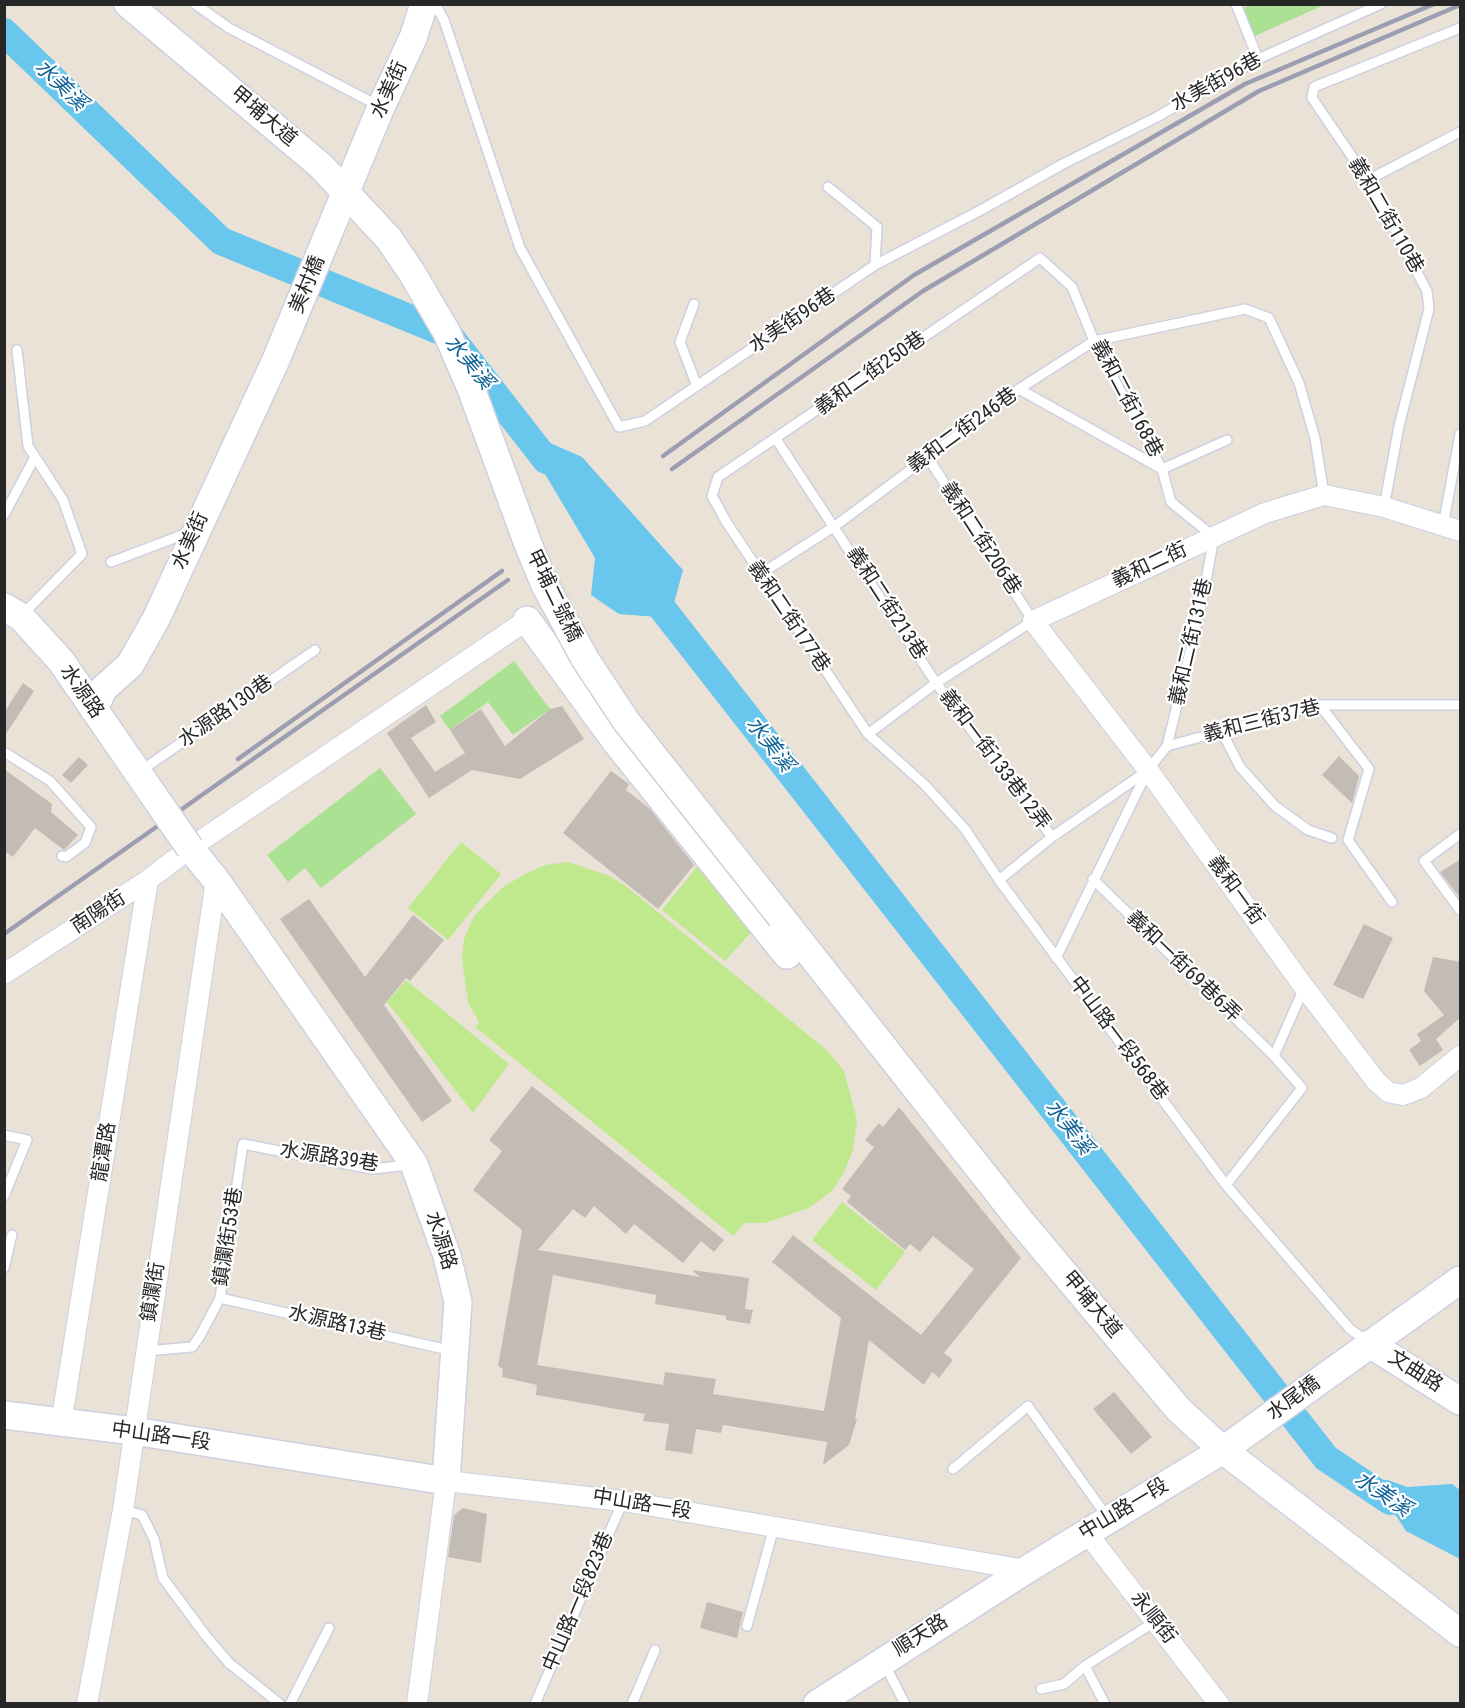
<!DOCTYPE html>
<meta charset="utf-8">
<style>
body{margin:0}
#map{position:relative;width:1465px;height:1708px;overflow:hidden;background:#eae2d7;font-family:"Roboto Condensed",sans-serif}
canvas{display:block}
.frame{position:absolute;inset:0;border:6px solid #272727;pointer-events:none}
</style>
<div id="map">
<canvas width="1465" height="1708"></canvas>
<div class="frame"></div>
</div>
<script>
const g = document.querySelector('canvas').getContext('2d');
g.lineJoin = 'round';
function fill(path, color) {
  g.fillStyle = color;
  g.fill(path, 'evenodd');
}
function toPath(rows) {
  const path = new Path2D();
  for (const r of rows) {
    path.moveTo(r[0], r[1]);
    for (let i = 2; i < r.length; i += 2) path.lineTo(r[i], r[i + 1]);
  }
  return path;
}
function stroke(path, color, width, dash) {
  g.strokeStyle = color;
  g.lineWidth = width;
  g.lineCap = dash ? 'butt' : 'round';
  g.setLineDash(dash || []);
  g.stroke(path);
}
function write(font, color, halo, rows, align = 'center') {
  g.font = font + ' "Roboto Condensed","Noto Sans TC",sans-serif';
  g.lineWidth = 4.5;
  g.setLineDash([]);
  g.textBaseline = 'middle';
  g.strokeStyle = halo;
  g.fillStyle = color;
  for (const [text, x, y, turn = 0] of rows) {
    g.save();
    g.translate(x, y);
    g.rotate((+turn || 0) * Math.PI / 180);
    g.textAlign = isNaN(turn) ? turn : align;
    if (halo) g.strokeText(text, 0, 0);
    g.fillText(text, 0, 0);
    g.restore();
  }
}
const green = toPath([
 [1253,5,1324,5,1255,36,1245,27,1235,10],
 [514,661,550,709,513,735,488,702,450,730,440,716],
 [380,768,416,814,321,888,305,868,288,882,267,855]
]);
const pitch = toPath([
 [461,842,501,874,448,940,408,908],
 [568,862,610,876,627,887,828,1051,844,1071,857,1120,853,1150,844,1172,832,1191,809,1208,765,1223,744,1223,733,1236,475,1027,479,1022,468,1002,462,960,464,939,474,916,503,887,525,874,545,865],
 [700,863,754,929,725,961,662,910],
 [406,980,509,1064,473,1113,387,1002],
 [842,1202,905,1252,876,1290,812,1240]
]);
const water = toPath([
 [523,431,582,457,683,570,670,618,619,614,591,595,595,558,539,464],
 [1388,1480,1407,1487,1452,1484,1460,1490,1460,1559,1406,1531,1397,1517,1360,1481]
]);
const river = toPath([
 [4,32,221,241,448,334,546,460],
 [647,589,1326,1458,1390,1501]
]);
const building = toPath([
 [23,683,34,691,4,737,4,713],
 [426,705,436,722,411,738,435,772,465,753,450,730,481,709,505,746,550,709,562,706,584,739,520,779,472,770,429,798,387,733],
 [1339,756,1359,776,1352,803,1322,775],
 [79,757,88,765,71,783,62,775],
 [4,769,52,804,51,812,78,835,64,850,35,828,13,857,4,851],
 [611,771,629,784,626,790,650,809,694,865,658,909,563,833],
 [1461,859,1461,899,1440,872],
 [309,899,365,977,413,915,444,940,410,981,406,978,384,1005,452,1101,422,1122,280,919],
 [1364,924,1393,938,1363,999,1333,985],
 [1433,957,1461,962,1461,1017,1436,1039,1443,1050,1420,1066,1409,1050,1421,1041,1417,1034,1444,1015,1424,991],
 [532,1086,724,1240,714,1252,701,1241,683,1263,634,1224,626,1234,594,1206,585,1218,573,1209,538,1250,700,1277,692,1270,749,1278,745,1309,753,1310,750,1324,726,1320,726,1316,655,1304,656,1295,553,1275,537,1365,663,1385,665,1372,716,1379,713,1394,824,1411,841,1318,772,1262,793,1235,921,1335,974,1269,933,1236,920,1252,910,1244,905,1250,847,1202,851,1196,842,1189,874,1147,865,1140,879,1123,883,1127,899,1107,1021,1258,944,1353,953,1360,939,1378,932,1372,924,1385,869,1340,855,1419,857,1419,849,1445,823,1465,827,1442,723,1425,721,1433,696,1429,692,1454,665,1450,669,1424,643,1421,645,1414,536,1395,537,1385,502,1377,503,1369,498,1366,522,1230,473,1190,502,1151,489,1140],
 [1114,1392,1152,1437,1131,1454,1093,1409],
 [463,1508,487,1514,481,1563,448,1557,454,1515],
 [707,1602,743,1612,737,1638,700,1628]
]);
const lane = toPath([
 [195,4,229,28,379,106],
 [435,4,444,20,520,248,619,427,645,421,875,265,981,210,1061,165,1155,118,1258,59,1381,4],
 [1236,4,1258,59],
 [1368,180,1460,132],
 [828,187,877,227,875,265],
 [694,304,680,342,697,386],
 [17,350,28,446,63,500,82,554,22,615],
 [1019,389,1162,469,1227,440],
 [776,439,936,683,1052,837],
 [1384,507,1399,426,1429,309,1427,291,1368,180,1312,98,1314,87,1460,28],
 [4,515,35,457],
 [1443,526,1460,434],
 [111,562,190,532],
 [759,575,835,526,1019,389,1094,341,1245,309,1269,318,1299,383,1315,438,1324,495],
 [1320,705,1369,769,1348,840,1392,902],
 [1222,732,1240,767,1275,806,1308,830,1332,838],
 [868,734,936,683,1033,621,927,456],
 [1167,746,1202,603,1214,537,1171,502,1162,469,1094,341,1072,287,1040,258,718,477,712,496,727,523,868,734,925,785,965,829,999,880,1226,1185,1350,1329,1368,1342],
 [4,752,50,781,91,827,85,843,66,857,62,856],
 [139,772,315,650],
 [1460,834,1424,861,1460,910],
 [1093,879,1274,1056],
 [999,880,1052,837,1147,771],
 [1056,958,1148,770,1167,746,1320,705,1460,705],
 [4,1135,27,1140,4,1196],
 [1226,1185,1302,1088,1274,1056,1304,988],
 [4,1268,12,1235],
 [220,1298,453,1351],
 [146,1351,192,1347,200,1336,220,1298,243,1144,372,1169,409,1165],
 [953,1469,1028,1406,1108,1518],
 [123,1510,142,1515,154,1539,163,1578,206,1636,229,1663,280,1704],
 [747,1626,774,1527],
 [884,1663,905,1704],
 [1085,1666,1105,1704],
 [1041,1689,1064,1684,1085,1666,1156,1621],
 [290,1704,329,1628],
 [535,1704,623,1501],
 [632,1704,655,1650]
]);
const street = toPath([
 [1460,531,1384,507,1324,495,1265,513,1033,621,1148,770,1304,987,1376,1081,1388,1092,1403,1095,1421,1088,1460,1056],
 [4,974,148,880,190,848,527,620],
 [61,1424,148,880],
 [1087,1533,1219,1704],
 [87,1704,123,1510,216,880],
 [417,1704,446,1481,623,1501,1026,1570]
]);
const secondary = toPath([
 [128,4,321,166,389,239],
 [4,607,21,617,61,661,147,786],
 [527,620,616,742,787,955],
 [94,710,103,689,130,665,156,619,275,362,381,107,413,38,424,4],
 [781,917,1022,1223,1179,1410,1223,1450,1460,1633],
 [1370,1344,1460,1401],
 [4,1415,134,1431,446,1481,458,1302,447,1256,414,1164,216,880,190,848],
 [817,1704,1026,1570,1223,1450,1460,1280]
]);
const rail = toPath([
 [663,456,914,275,1245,84,1434,4],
 [672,469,923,291,1259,91,1460,5],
 [238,759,502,571],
 [4,934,508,580]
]);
const secondaryBridge = toPath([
 [389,239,412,273,447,333,472,391,528,544,545,585,585,659,626,721,781,917],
 [147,786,190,848]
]);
const streetNames = [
 ["水美街96巷",1217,83,-29],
 ["水美街",390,90,-66],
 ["甲埔大道",263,117,40],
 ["義和二街110巷",1385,216,60],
 ["美村橋",308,285,-67],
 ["水美街96巷",793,321,-34],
 ["義和二街250巷",871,374,-35],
 ["義和二街168巷",1126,399,62],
 ["義和二街246巷",963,431,-36],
 ["義和二街206巷",980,539,57],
 ["水美街",191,541,-66],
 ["義和二街",1150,566,-25],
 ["甲埔二號橋",553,596,64],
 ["義和二街213巷",886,604,57],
 ["義和二街177巷",788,617,56],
 ["義和二街131巷",1192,642,-77],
 ["水源路",81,692,55],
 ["水源路130巷",226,712,-35],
 ["義和三街37巷",1262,722,-14],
 ["義和一街133巷12弄",994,760,53],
 ["義和一街",1235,891,54],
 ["南陽街",99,913,-33],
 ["義和一街69巷6弄",1183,967,44],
 ["中山路一段568巷",1118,1039,53],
 ["龍潭路",105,1152,-81],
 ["水源路39巷",329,1158,9],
 ["鎮瀾街53巷",229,1237,-81],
 ["水源路",440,1241,72],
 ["鎮瀾街",154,1292,-81],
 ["甲埔大道",1091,1305,50],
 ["水源路13巷",337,1324,13],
 ["文曲路",1415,1372,32],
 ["水尾橋",1294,1399,-36],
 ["中山路一段",161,1437,8],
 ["中山路一段",642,1505,9],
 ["中山路一段",1124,1510,-31],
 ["中山路一段823巷",579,1602,-67],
 ["永順街",1153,1618,52],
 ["順天路",921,1636,-32]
];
const waterNames = [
 ["水美溪",60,86,44],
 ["水美溪",468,363,50],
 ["水美溪",769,745,52],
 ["水美溪",1068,1128,52],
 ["水美溪",1382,1495,34]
];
fill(green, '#abe193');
fill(pitch, '#c0e98e');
fill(water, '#69c6ed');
stroke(river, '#69c6ed', 28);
fill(building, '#c2bcb5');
stroke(lane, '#cdd0e0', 12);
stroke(street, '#cdd0e0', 22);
stroke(secondary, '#cdd0e0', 30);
stroke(lane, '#fff', 9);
stroke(street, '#fff', 20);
stroke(secondary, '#fff', 27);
stroke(rail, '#9b9db1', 4.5);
stroke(secondaryBridge, '#cdd0e0', 30, []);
stroke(secondaryBridge, '#fff', 27);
write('20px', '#272727', '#fff', streetNames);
write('italic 21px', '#0d6194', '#fff', waterNames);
</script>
